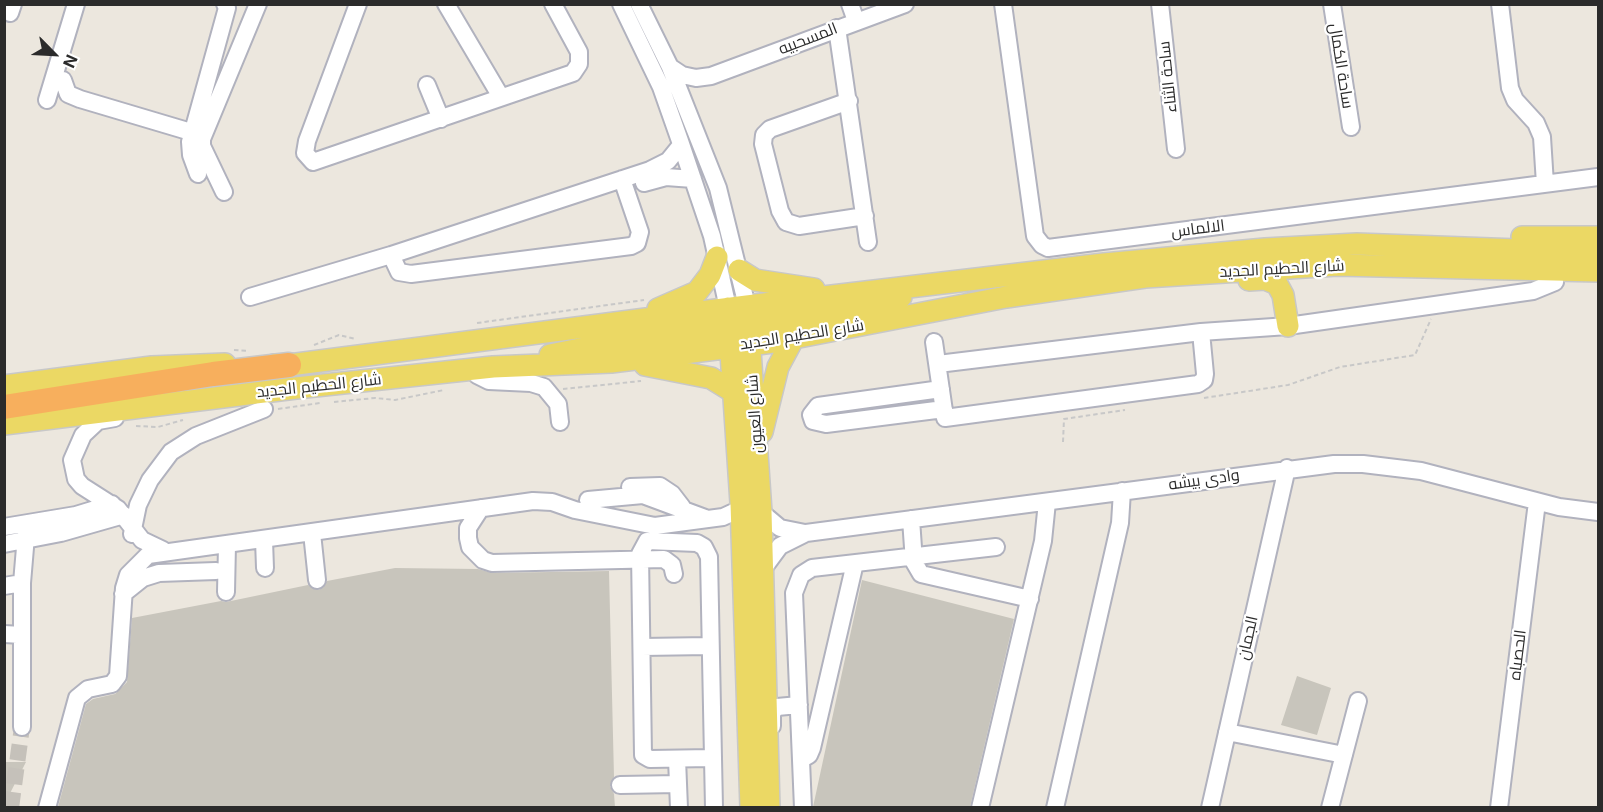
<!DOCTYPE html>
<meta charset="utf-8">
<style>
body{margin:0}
#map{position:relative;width:1603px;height:812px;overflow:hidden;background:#ece7de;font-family:Inter,sans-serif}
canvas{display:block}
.frame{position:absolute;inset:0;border:6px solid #2b2b2b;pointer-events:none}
.north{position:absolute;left:24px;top:24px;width:60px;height:60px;-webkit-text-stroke:4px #fff;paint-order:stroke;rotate:114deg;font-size:16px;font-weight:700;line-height:24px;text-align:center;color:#2b2b2b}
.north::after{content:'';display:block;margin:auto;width:21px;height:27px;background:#2b2b2b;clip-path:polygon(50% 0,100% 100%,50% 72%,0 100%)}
</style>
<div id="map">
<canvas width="1603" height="812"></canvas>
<div class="frame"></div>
<div class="north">N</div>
</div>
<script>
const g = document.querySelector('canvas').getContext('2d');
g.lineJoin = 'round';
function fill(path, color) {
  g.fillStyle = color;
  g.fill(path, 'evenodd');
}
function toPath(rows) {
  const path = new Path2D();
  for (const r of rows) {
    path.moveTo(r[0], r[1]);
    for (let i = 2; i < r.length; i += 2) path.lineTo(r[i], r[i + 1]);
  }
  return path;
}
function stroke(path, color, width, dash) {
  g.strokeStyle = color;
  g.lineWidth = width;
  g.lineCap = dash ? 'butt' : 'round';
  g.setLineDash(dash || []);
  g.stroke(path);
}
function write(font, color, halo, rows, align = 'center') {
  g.font = font + ' Inter,Cairo,sans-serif';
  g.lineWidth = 4.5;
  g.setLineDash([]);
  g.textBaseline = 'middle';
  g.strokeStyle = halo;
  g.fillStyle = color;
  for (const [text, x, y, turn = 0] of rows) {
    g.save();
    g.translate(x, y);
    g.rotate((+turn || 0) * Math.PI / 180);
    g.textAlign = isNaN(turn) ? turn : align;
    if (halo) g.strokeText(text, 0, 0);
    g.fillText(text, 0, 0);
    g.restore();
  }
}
const building = toPath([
 [395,568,478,569,492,573,609,571,614,777,610,786,614,794,615,807,58,807,86,704,93,699,115,694,127,682,132,618,221,601,226,602,308,585,319,590,327,581],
 [862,580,1014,619,970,807,813,807],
 [1297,676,1331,688,1317,735,1281,725],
 [4,762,26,762,4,805]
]);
const minorTunnel = toPath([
 [11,808,22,727]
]);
const path = toPath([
 [477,323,644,300],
 [314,345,339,335,356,339],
 [234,350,249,351],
 [563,389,641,381],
 [1204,398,1288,385,1340,367,1415,355,1431,319],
 [334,402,375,398,395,400,444,390],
 [278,409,320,403],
 [136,426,158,427,183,420],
 [1063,442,1064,419,1125,410]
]);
const minor = toPath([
 [358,4,307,141,305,153,313,162,573,73,579,64,579,52,553,4],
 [446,4,501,97],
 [621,4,661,87,680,141,712,236,728,308],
 [639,4,670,67,718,188,747,306],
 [850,4,856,21],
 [1003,4,1035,236,1042,245,1048,248,1598,177],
 [1160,4,1176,149],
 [1332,4,1351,127],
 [1500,4,1510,88,1515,100,1536,123,1542,137,1545,184],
 [10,13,13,4],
 [837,28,868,242],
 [670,67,682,75,696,78,711,76,905,4],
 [63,80,68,94,80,99,191,132],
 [427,85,441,119],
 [47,100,76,4],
 [849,101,770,129,764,135,763,144,780,211,786,222,799,226,865,216],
 [198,174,191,155,190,142,227,8,225,4],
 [644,183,666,177,693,179],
 [224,192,202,146,202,139,258,4],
 [391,255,399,272,411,274,631,246,637,243,640,232,622,179],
 [250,297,391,255,650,170,668,161,681,145],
 [934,342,945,418,1198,384,1204,380,1205,374,1201,332],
 [938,364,1201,332,1288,326,1533,291,1555,282],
 [474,369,477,375,489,381,531,383,544,387,558,404,560,422],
 [941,389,818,406,811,415,813,421,826,424,944,409],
 [115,418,98,421,83,435,72,460,76,479,82,486,118,509,142,540,163,550],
 [630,487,660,486,672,494,682,507],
 [588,500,643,495,705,518],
 [481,508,468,528,468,538,470,547,483,560,492,563,664,559,672,565,674,574],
 [761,512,780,528,805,533],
 [911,519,914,562,921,574,1030,599],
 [4,527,76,515,112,504],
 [312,533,317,580],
 [132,534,138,505,150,480,171,452,196,436,264,409],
 [264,540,265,568],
 [4,544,61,533,124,515],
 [763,569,780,546,806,533,1334,464,1363,464,1421,471,1559,507,1598,512],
 [4,586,22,583],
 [226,592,227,545],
 [123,594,143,578,159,573,216,571],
 [4,634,22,635],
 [642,647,709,646],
 [772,726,772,713,777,707,799,705],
 [22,727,22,583,27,524],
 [1227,732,1344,755],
 [711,758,650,759,643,755,640,554,647,541,697,543,704,547,709,557,714,808],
 [677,759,679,808],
 [802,759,809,755,812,748,855,563],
 [620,785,678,784],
 [47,808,77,698,88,689,112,684,118,676,124,588,128,575,148,555,533,501,552,502,575,510,655,526,723,517,736,511,741,503],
 [803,808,794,593,801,575,812,568,996,547],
 [980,808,1043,541,1047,502],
 [1055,808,1120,523,1122,491],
 [1210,808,1287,468],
 [1330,808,1358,701],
 [1499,808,1537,502]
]);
const major = toPath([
 [1522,237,1598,237],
 [739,270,755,280,814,289],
 [1249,280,1265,279,1277,284,1283,295,1288,326],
 [747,306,761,512,769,808],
 [728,308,741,503,751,808],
 [658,309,697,292,710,275,717,257],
 [740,333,750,326,764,322,860,309,901,297],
 [550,355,590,347,729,329,740,322],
 [274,365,289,365,747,306,1104,264,1265,249,1357,244,1598,253],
 [645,365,711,378,732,391],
 [4,386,152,367,225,364],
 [4,424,296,388,493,367,611,362,773,342,1006,297,1145,277,1337,265,1598,271],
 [762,432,778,367,793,339]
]);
const highway = toPath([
 [4,407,213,374,289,365]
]);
const streetNames = [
 ["المسحبيه",808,39,-21],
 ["ساحة الكمال",1341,66,81],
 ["ساحة الثناء",1168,77,-96],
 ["الالماس",1198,229,-7],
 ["شارع الحطيم الجديد",1282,269,-3],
 ["شارع الحطيم الجديد",802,335,-9],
 ["شارع الحطيم الجديد",319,386,-6],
 ["شارع العيون",755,414,-94],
 ["وادى بيشه",1204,480,-8],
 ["الجمان",1248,638,-77],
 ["الحصباه",1518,655,-83]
];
fill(building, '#c8c5bc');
stroke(minorTunnel, '#c5c1ba', 16, [16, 8]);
stroke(minor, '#b1b2be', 20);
stroke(major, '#c8c8c8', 24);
stroke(highway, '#c8c8c8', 27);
stroke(path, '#c8c8c8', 2, [4.5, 3]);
stroke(minor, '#fff', 16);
stroke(major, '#ebd864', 21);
stroke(highway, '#f7af5d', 24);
write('16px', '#2b2b2b', '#fff', streetNames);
</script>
